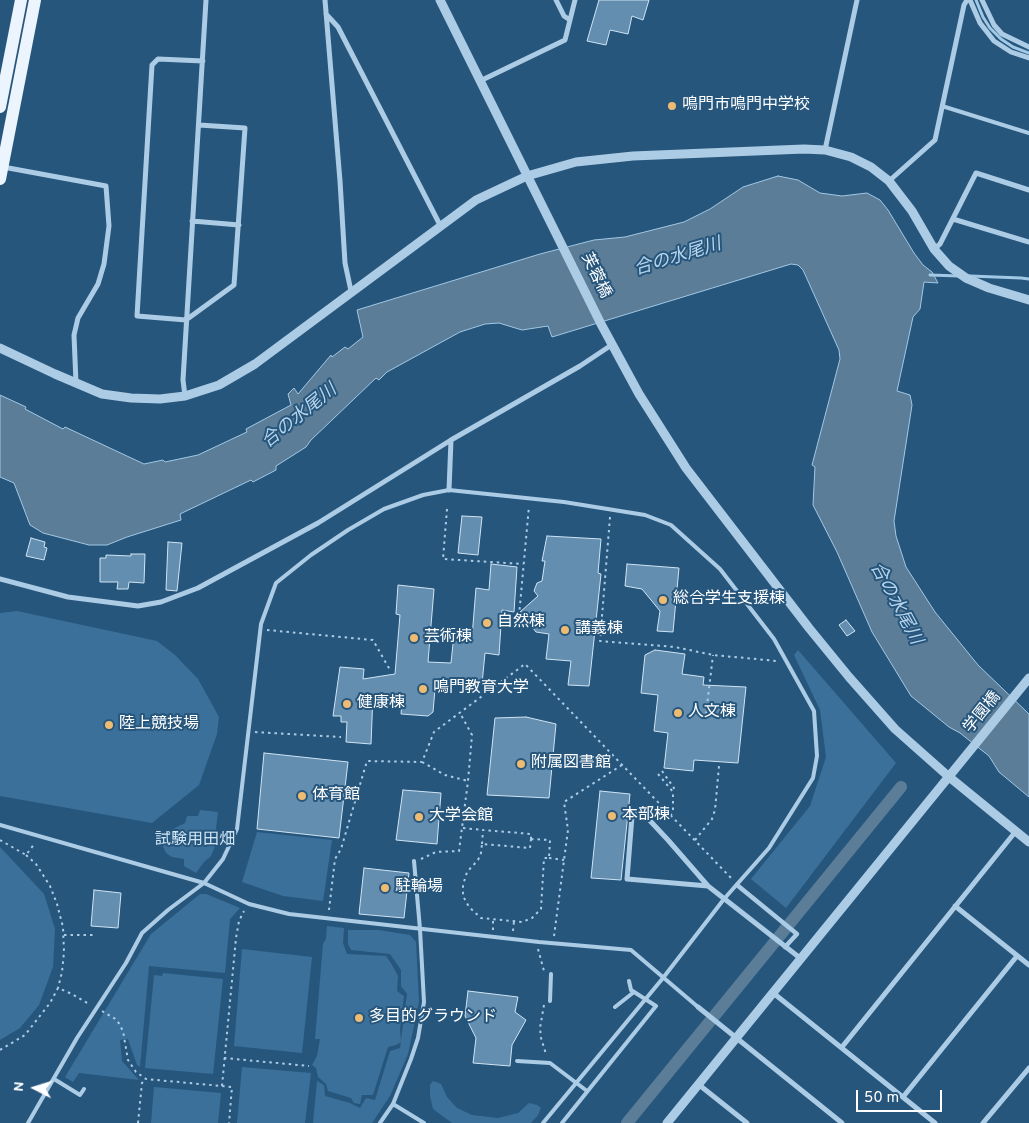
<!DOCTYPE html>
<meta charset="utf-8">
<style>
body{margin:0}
#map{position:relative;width:1029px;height:1123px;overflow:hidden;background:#27567d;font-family:Overpass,sans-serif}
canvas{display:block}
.north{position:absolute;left:10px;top:1063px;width:50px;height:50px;-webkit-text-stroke:4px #27567d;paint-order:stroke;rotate:275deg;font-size:14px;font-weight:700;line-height:20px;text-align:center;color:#fff}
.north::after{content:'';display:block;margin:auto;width:18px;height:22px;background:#fff;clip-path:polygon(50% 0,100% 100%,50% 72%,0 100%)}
.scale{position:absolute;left:856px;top:1090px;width:86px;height:22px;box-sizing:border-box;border:2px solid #fff;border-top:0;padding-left:6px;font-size:15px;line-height:18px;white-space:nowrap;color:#fff;-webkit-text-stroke:4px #27567d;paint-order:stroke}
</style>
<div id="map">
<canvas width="1029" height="1123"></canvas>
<div class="north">N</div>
<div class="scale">50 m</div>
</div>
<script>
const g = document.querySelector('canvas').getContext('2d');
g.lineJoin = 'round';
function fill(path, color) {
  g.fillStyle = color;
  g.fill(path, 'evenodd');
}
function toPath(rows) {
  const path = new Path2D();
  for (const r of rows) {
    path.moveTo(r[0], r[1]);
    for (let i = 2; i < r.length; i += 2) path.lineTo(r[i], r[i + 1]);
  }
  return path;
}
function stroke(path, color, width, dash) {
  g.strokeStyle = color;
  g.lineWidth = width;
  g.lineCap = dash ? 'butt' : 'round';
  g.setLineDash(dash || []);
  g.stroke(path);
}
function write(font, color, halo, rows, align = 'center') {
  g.font = font + ' Overpass,"Noto Sans JP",sans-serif';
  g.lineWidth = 4;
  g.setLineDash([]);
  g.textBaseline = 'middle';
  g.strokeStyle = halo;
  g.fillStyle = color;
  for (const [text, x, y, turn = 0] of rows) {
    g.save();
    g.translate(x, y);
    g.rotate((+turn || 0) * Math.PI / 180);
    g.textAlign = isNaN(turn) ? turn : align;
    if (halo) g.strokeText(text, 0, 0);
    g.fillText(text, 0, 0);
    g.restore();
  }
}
const green = toPath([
 [17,611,157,641,175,655,198,679,219,717,217,734,199,785,152,823,0,796,0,613],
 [798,650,896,763,786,908,751,879,810,806,826,757,820,710,794,655],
 [200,810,218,812,216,828,217,841,211,856,204,862,196,873,184,866,184,859,172,857,166,853,160,840,163,834,185,823,187,816,198,816],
 [257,832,332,840,323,901,283,896,242,882],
 [0,847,44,894,55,929,53,967,39,1005,20,1028,0,1040],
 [200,894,206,894,240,908,230,919,225,973,149,966,140,1067,137,1065,128,1039,120,1040,122,1061,139,1080,79,1073,73,1082,65,1077,151,934],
 [327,926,344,928,343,943,347,954,386,956,391,963,398,976,397,991,404,996,400,1029,401,1042,396,1045,388,1047,373,1095,362,1095,360,1104,354,1103,351,1098,328,1091,326,1084,318,1077,316,1068,312,1065,317,1056,320,1039,315,1039,323,944,326,939],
 [348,930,379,930,410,935,416,942,419,1002,408,1054,390,1096,372,1123,313,1123,317,1081,324,1085,325,1096,350,1103,360,1108,366,1098,375,1100,390,1051,400,1048,407,994,401,986,401,970,390,954,351,950,348,944],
 [242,949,312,957,302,1053,234,1046],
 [163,973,223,979,213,1074,145,1068,154,975,162,976],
 [242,1067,311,1073,305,1123,237,1123],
 [433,1081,441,1084,447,1097,457,1108,472,1115,498,1118,518,1113,529,1103,537,1105,541,1108,538,1115,531,1123,452,1123,433,1109,430,1096,430,1085],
 [154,1087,221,1093,218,1123,151,1123]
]);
const water = toPath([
 [778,176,798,180,820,193,842,196,867,193,880,200,888,210,914,253,923,265,932,272,938,283,924,282,920,309,913,317,897,391,910,395,912,405,894,521,896,536,906,567,935,612,978,665,1029,714,1029,797,999,772,989,756,960,733,949,727,911,696,872,632,837,552,813,505,815,467,812,465,840,359,839,350,803,270,798,265,791,264,552,337,548,326,522,330,499,323,485,324,460,332,387,372,379,380,376,378,311,440,306,447,276,466,276,470,253,482,251,480,180,514,181,520,127,537,107,545,89,545,43,533,30,525,14,483,0,477,0,395,26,407,25,409,63,429,65,427,144,464,163,460,165,462,198,455,247,432,246,429,291,405,288,394,294,388,298,394,331,355,332,357,345,347,348,349,363,337,357,310,540,254,594,240,625,237,684,222,710,209,743,187,778,176]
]);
const stream = toPath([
 [976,0,983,17,990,28,1001,39,1013,47,1029,53],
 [930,275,959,276],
 [970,276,1021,278,1029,279]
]);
const canal = toPath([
 [627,1123,901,787]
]);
const building = toPath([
 [599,0,649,0,643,20,632,16,628,34,610,30,606,45,587,41,599,0],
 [462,516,482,517,478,555,458,553,462,516],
 [547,536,601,539,598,573,601,574,589,686,568,685,571,661,546,659,549,634,536,632,526,619,527,613,520,612,538,596,534,591,537,583,542,581,545,561,542,561,547,536],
 [31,538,45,542,44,547,47,548,44,560,26,556,31,538],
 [168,542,182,543,177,591,166,590,168,542],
 [131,554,145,554,144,583,129,582,128,589,117,589,118,582,100,582,100,558,106,558,106,555,131,556,131,554],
 [491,564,517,567,514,612,502,610,499,655,485,653,482,684,438,680,437,687,435,689,433,712,428,716,401,714,402,701,386,699,373,694,371,744,346,742,347,722,341,722,341,716,333,716,340,667,364,669,363,679,395,674,400,615,396,614,398,585,434,589,428,662,451,663,454,634,472,637,476,588,489,590,491,564],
 [627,564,679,568,673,632,657,631,660,611,642,589,625,586,627,564],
 [846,620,855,631,847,636,839,625,846,620],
 [655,650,685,654,682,674,704,677,703,685,746,687,738,763,694,760,693,771,664,768,668,733,654,731,658,695,641,693,645,655,655,650],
 [526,717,556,724,549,798,487,795,495,718,526,717],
 [264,753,348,762,339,838,257,829,264,753],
 [403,790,441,793,437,844,396,840,403,790],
 [600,791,630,794,621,880,591,878,600,791],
 [364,868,409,873,404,918,359,914,364,868],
 [94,890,121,893,118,928,91,926,94,890],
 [468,991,518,997,515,1012,526,1020,512,1045,510,1066,473,1063,476,1038,465,1016,468,991]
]);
const path = toPath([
 [447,509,443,559,523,564],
 [610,517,600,641,675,647,713,655,777,661],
 [519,616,529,506],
 [267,630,373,640,390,670],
 [706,714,713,655],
 [255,732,341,737],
 [422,762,445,775,468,781],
 [662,771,674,788,671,790],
 [658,774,673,792,673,811,671,815],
 [463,828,483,830],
 [531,839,550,840,549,858,544,858,541,909,532,918,522,922,481,918,469,907,463,896,463,885,467,872,478,860,481,853,482,844,530,848,531,839],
 [0,840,26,855,35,843],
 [695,840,712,819,715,810,719,766],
 [482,844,483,830,531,834,531,839],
 [26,855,36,864,50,886,57,904,63,927,64,952,62,972,58,988],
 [549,858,564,860],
 [421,859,436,852,459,851,468,781,472,735,460,713],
 [329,910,335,859,341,849,367,761,422,762,434,732,525,664,732,879],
 [493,930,493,919],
 [513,931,514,921],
 [64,935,96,935],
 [554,936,568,830,564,802,622,765],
 [538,949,544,971],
 [544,1005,540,1028,541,1038,546,1054],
 [102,1011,117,1020,123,1031,128,1060,136,1072,146,1079,232,1087,229,1123],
 [0,1050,25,1035,50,1003,58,988,72,994,89,1004],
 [224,1058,309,1066],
 [222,1086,236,938,239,921,244,911],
 [138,1123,142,1083,145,1079]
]);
const service = toPath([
 [942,106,1029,133],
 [0,825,204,883,249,904,289,914,539,942,631,950,698,1007],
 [550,1001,551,974],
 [615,1007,634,992],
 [517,1061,550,1063,587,1091],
 [54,1079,80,1095,84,1089],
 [393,1104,424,1123],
 [28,1123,77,1038,126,963,142,933,168,910,204,883,223,859,237,829,261,624,276,583,311,555,348,530,384,509,423,495,449,490,564,502,645,515,671,525,720,569,774,639,814,711,817,756,813,778,769,848,724,899,663,978,543,1123],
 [380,1123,393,1104,411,1059,418,1038,424,1002,420,929,414,861],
 [562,1123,656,1006,631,990,629,981]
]);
const pedestrian = toPath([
 [737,885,797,934,785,947]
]);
const minor = toPath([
 [325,0,340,181,345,263,351,291],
 [556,0,564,16,570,20],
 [970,0,980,23,994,41,1011,52,1029,58],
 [982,0,994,25,1002,34,1029,47],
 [326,14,338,27,440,225],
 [480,81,565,40,575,0],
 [199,125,245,128,234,285,186,320,137,316,152,65,158,59,203,61],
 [825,150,857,0],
 [3,167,106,186,109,226,104,264,98,284,78,318,74,335,76,383],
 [889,181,935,140,964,5,967,0],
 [953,219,1029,242],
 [192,221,239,225],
 [934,249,940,244,976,173,1029,190],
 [185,396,183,380,206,0],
 [449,490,451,440],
 [0,579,68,597,138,606,161,602,198,588,318,523,451,440,580,366,613,344],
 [708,886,627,879,632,816,640,810,668,840,708,886,800,958],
 [955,906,1029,965],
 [772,992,935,1123],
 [698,1007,842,1123],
 [842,1047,1016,831],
 [698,1084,747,1123],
 [903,1097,1017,956],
 [983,1123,1029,1068]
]);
const tertiary = toPath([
 [440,0,601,324,639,394,686,468,809,628,849,677,895,729,948,776,1029,842],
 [0,348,55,374,102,394,131,398,160,399,185,396,219,385,255,364,476,200,527,176,576,162,633,156,804,149,825,150,851,157,871,167,889,181,912,211,934,249,949,266,966,278,989,288,1029,300],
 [667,1123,1029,678]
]);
const primary = toPath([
 [0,107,21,0],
 [0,179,35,0]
]);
const markers = [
 [672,106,5,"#edbc72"],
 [663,600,5,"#edbc72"],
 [487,623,5,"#edbc72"],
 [565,630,5,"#edbc72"],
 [414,638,5,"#edbc72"],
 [423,689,5,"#edbc72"],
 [347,704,5,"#edbc72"],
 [678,713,5,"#edbc72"],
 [109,725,5,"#edbc72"],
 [521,764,5,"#edbc72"],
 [302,796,5,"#edbc72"],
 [612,816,5,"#edbc72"],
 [419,817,5,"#edbc72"],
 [385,888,5,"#edbc72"],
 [359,1018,5,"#edbc72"]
];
const poiNames = [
 ["鳴門市鳴門中学校",682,106],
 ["総合学生支援棟",673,600],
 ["自然棟",497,623],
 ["講義棟",575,630],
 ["芸術棟",424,638],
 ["鳴門教育大学",433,689],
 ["健康棟",357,704],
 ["人文棟",688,713],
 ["陸上競技場",119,725],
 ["附属図書館",531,764],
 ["体育館",312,796],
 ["本部棟",622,816],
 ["大学会館",429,817],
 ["駐輪場",395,888],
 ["多目的グラウンド",369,1018]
];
const streetNames = [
 ["芙蓉橋",595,276,64],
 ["学園橋",983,713,-51]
];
const parkNames = [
 ["試験用田畑",195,841]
];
const waterNames = [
 ["合の水尾川",678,258,-17],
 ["合の水尾川",300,417,-39],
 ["合の水尾川",895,604,62]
];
fill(green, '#3b709a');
fill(water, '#5b7d98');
stroke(water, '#a1c8e5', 1);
stroke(stream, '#a1c8e5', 3);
stroke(canal, '#5b7d98', 12);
fill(building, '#638eaf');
stroke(building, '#cfe4f4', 1);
stroke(path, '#accce5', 2, [2.5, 4]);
stroke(service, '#accce5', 4);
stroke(pedestrian, '#accce5', 4.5);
stroke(minor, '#accce5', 5);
stroke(tertiary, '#accce5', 9);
stroke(primary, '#ecf4fd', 12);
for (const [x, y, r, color] of markers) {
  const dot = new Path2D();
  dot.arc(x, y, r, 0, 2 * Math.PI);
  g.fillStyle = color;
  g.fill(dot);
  stroke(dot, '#27567d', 2);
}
write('16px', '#fff', '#27567d', poiNames, 'left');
write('16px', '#fff', '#27567d', streetNames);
write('16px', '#cfe4f4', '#27567d', parkNames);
write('italic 18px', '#b7d5ec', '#27567d', waterNames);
</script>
